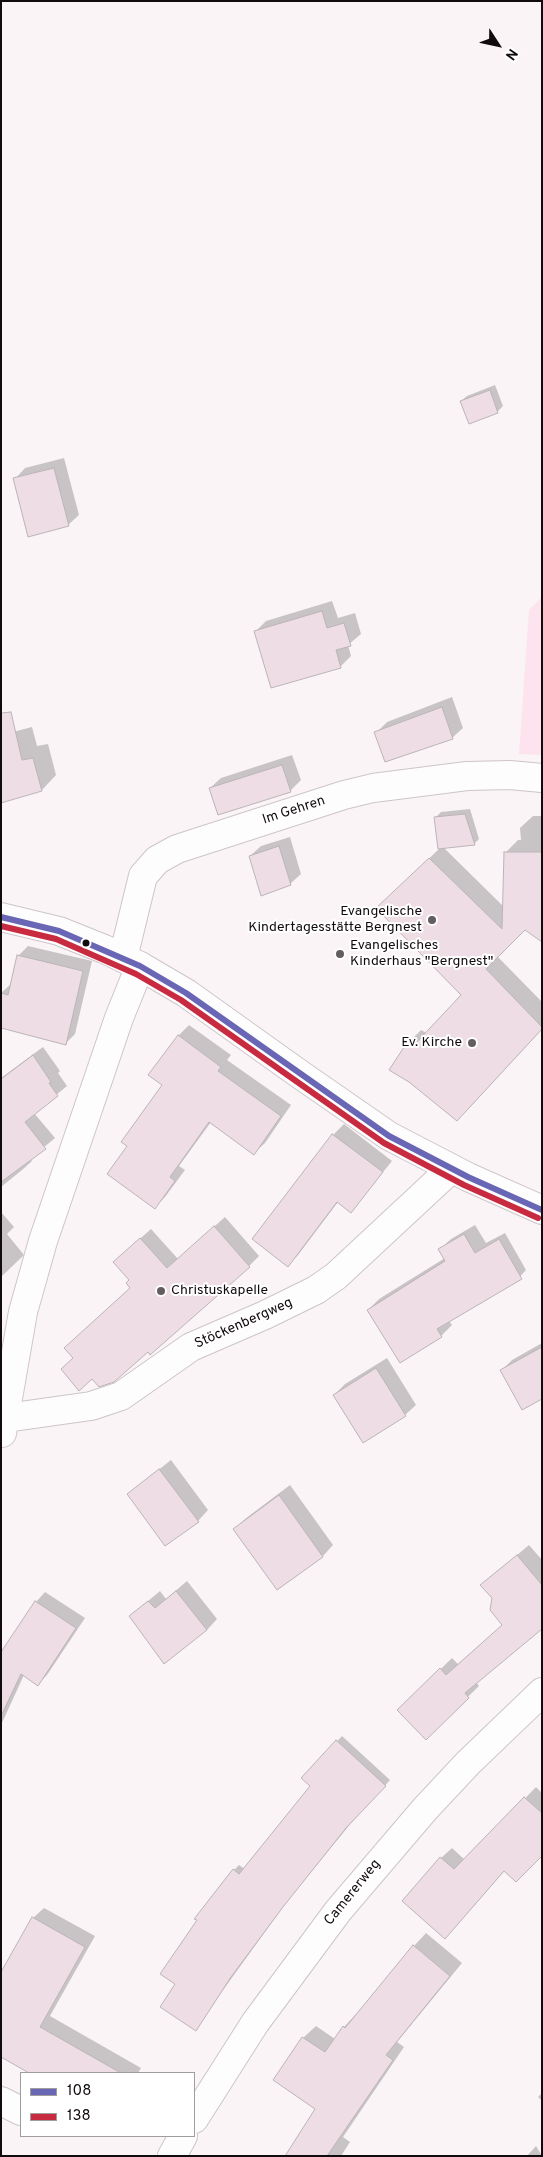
<!DOCTYPE html>
<meta charset="utf-8">
<style>
body{margin:0}
#map{position:relative;width:543px;height:2157px;overflow:hidden;background:#faf4f6;font-family:Overpass,sans-serif}
canvas{display:block}
.frame{position:absolute;inset:0;border:2px solid #120b0e;pointer-events:none}
.legend{position:absolute;left:20px;top:2072px;width:175px;height:65px;box-sizing:border-box;background:#fff;border:1px solid #a09d9f;margin:0;padding:6px 9px;list-style:none;font-size:15px;color:#120b0e}
.legend li{display:flex;align-items:center;gap:10px;height:25px}
.legend b{width:25px;border:1px solid #a09d9f}
.north{position:absolute;left:473px;top:20px;width:50px;height:50px;-webkit-text-stroke:4px #fff;paint-order:stroke;rotate:125deg;font-size:14px;font-weight:700;line-height:20px;text-align:center;color:#120b0e}
.north::after{content:'';display:block;margin:auto;width:18px;height:22px;background:#120b0e;clip-path:polygon(50% 0,100% 100%,50% 72%,0 100%)}
</style>
<div id="map">
<canvas width="543" height="2157"></canvas>
<div class="frame"></div>
<ul class="legend">
<li><b style="height:6px;background:#6866b5"></b>108</li>
<li><b style="height:6px;background:#c82b40"></b>138</li>
</ul>
<div class="north">N</div>
</div>
<script>
const g = document.querySelector('canvas').getContext('2d');
g.lineJoin = 'round';
function fill(path, color) {
  g.fillStyle = color;
  g.fill(path, 'evenodd');
}
function toPath(rows) {
  const path = new Path2D();
  for (const r of rows) {
    path.moveTo(r[0], r[1]);
    for (let i = 2; i < r.length; i += 2) path.lineTo(r[i], r[i + 1]);
  }
  return path;
}
function stroke(path, color, width, dash) {
  g.strokeStyle = color;
  g.lineWidth = width;
  g.lineCap = dash ? 'butt' : 'round';
  g.setLineDash(dash || []);
  g.stroke(path);
}
function write(font, color, halo, rows, align = 'center') {
  g.font = font + ' Overpass,sans-serif';
  g.lineWidth = 4;
  g.setLineDash([]);
  g.textBaseline = 'middle';
  g.strokeStyle = halo;
  g.fillStyle = color;
  for (const [text, x, y, turn = 0] of rows) {
    g.save();
    g.translate(x, y);
    g.rotate((+turn || 0) * Math.PI / 180);
    g.textAlign = isNaN(turn) ? turn : align;
    if (halo) g.strokeText(text, 0, 0);
    g.fillText(text, 0, 0);
    g.restore();
  }
}
const green = toPath([
 [542,597,542,755,519,754,529,610]
]);
const shadow = toPath([
 [495,385,503,406,497,412,461,401,467,396],
 [64,458,79,515,68,525,15,479,25,468],
 [332,601,338,618,355,613,361,634,348,645,351,656,340,667,256,631,266,621],
 [452,697,463,728,452,738,376,733,387,722],
 [32,727,37,746,48,744,56,775,42,790,1,801,9,733],
 [292,755,301,780,290,791,210,788,221,778],
 [470,809,479,839,474,844,443,847,504,907,505,853,518,840,521,840,520,828,533,816,542,816,542,940,525,928,497,956,542,1002,542,1029,470,1107,409,1042,421,1030,427,1033,463,995,390,896,440,848,436,817,441,812],
 [290,837,301,874,290,884,250,856,261,846],
 [28,946,92,961,75,1034,65,1044,1,993,11,984,18,956],
 [189,1025,231,1055,227,1060,291,1105,265,1143,254,1153,211,1122,179,1166,185,1170,165,1197,155,1207,129,1146,163,1085,149,1074,179,1035],
 [43,1047,60,1071,58,1073,67,1086,34,1113,55,1138,30,1159,32,1161,22,1170,1,1187,1,1078],
 [344,1124,392,1161,351,1212,338,1202,298,1255,288,1265,253,1239,333,1135],
 [1,1212,14,1227,7,1234,24,1255,1,1277],
 [225,1217,259,1256,249,1266,148,1351,74,1358,132,1287,125,1252,151,1229,178,1259],
 [475,1225,486,1243,505,1233,526,1270,516,1281,449,1321,452,1325,441,1336,400,1361,368,1310,379,1299,445,1258,440,1249,451,1239],
 [542,1343,542,1397,502,1370,512,1360],
 [387,1358,416,1405,405,1415,334,1395,345,1384],
 [171,1460,208,1510,198,1521,128,1494],
 [290,1485,333,1545,323,1556,277,1589,235,1529,245,1519],
 [529,1545,542,1560,542,1628,476,1682,479,1686,426,1738,399,1710,452,1658,458,1664,503,1625,493,1598,481,1585],
 [187,1581,217,1619,207,1630,130,1616,160,1591,166,1599],
 [45,1592,85,1618,47,1675,38,1684,24,1675,1,1725,1,1655,36,1602],
 [342,1736,390,1780,352,1822,288,1900,195,2029,177,1984,234,1870,239,1865,245,1869,311,1786,302,1778],
 [536,1787,542,1793,542,1854,505,1870,456,1926,441,1858,452,1848,465,1860],
 [44,1908,95,1936,50,2016,141,2068,138,2073,31,2073,1,2056,33,1918],
 [426,1933,462,1963,397,2042,404,2047,343,2137,350,2142,341,2156,286,2156,317,2108,303,2038,316,2026,335,2039,344,2027,356,2014,358,2015,414,1946],
 [542,2093,542,2101,538,2097],
 [536,2146,542,2156,527,2156]
]);
const building = toPath([
 [490,390,498,413,469,424,460,401,490,390],
 [54,468,69,526,28,537,13,478,54,468],
 [322,611,327,628,344,623,351,646,336,650,341,668,271,688,254,631,322,611],
 [442,707,453,739,385,762,374,732,442,707],
 [11,712,22,760,33,758,42,791,1,803,1,713,11,712],
 [282,765,291,792,218,815,209,788,282,765],
 [465,814,475,845,438,849,434,817,465,814],
 [279,846,291,885,261,896,249,856,279,846],
 [504,852,542,852,542,942,525,930,486,969,542,1027,542,1029,457,1121,409,1082,389,1070,408,1041,414,1045,461,995,376,908,429,858,502,929,504,852],
 [17,955,83,971,66,1045,1,1028,1,993,8,995,17,955],
 [178,1035,221,1067,218,1071,281,1116,254,1155,209,1122,170,1177,175,1181,155,1209,107,1174,127,1146,121,1142,162,1085,148,1075,178,1035],
 [33,1055,51,1082,49,1083,58,1096,25,1122,46,1149,1,1182,1,1079,33,1055],
 [332,1134,383,1172,351,1213,337,1202,288,1267,252,1239,332,1134],
 [214,1226,250,1267,150,1355,148,1352,114,1382,99,1387,92,1379,79,1391,61,1369,73,1358,64,1348,130,1288,126,1283,129,1280,113,1262,140,1238,167,1268,214,1226],
 [464,1234,475,1253,499,1239,522,1279,437,1329,442,1337,400,1363,367,1310,445,1261,438,1249,464,1234],
 [542,1347,542,1399,522,1410,500,1370,542,1347],
 [376,1368,406,1416,363,1443,333,1395,376,1368],
 [159,1469,199,1522,165,1546,127,1494,159,1469],
 [279,1495,323,1557,277,1590,233,1529,279,1495],
 [517,1555,542,1585,542,1629,465,1693,469,1698,426,1740,397,1710,440,1668,446,1675,502,1625,490,1610,492,1598,480,1585,517,1555],
 [176,1591,207,1630,164,1664,129,1616,148,1601,155,1608,176,1591],
 [35,1601,76,1628,38,1686,21,1674,1,1716,1,1652,35,1601],
 [336,1740,386,1786,346,1828,283,1907,231,1977,196,2031,160,2007,175,1984,160,1974,197,1920,194,1919,233,1869,239,1874,310,1786,301,1778,336,1740],
 [524,1797,542,1813,542,1856,516,1882,504,1871,445,1939,402,1901,440,1857,454,1869,524,1797],
 [32,1917,85,1947,40,2027,121,2073,29,2073,1,2057,1,1972,32,1917],
 [413,1945,450,1976,386,2055,393,2060,327,2156,285,2156,315,2109,273,2080,302,2037,325,2052,343,2026,345,2028,413,1945]
]);
const minor = toPath([
 [123,958,143,876,157,860,177,849,344,795,373,788,467,776,510,775,542,778],
 [6,1418,91,1406,121,1396,191,1347,265,1315,316,1290,336,1276,451,1169],
 [2,1433,23,1312,43,1241,119,1018,140,966],
 [1,2101,21,2111],
 [194,2119,255,2023,338,1911,425,1809,468,1763,542,1692],
 [172,2156,183,2136]
]);
const tertiary = toPath([
 [1,917,59,931,104,949,140,966,186,993,298,1073,389,1136,468,1177,542,1210]
]);
const bus1 = toPath([
 [1,917,59,931,140,966,186,993,389,1136,468,1177,542,1210]
]);
const bus2 = toPath([
 [1,926,56,939,136,974,181,1000,384,1143,464,1185,538,1218]
]);
const markers = [
 [432,920,5,"#635d5f"],
 [86,943,4.5,"#120b0e"],
 [340,954,5,"#635d5f"],
 [472,1043,5,"#635d5f"],
 [161,1291,5,"#635d5f"]
];
const streetNames = [
 ["Im Gehren",294,811,-18],
 ["Stöckenbergweg",244,1324,-24],
 ["Camererweg",353,1893,-51]
];
const poiNames = [
 ["Evangelische",422,912],
 ["Kindertagesstätte Bergnest",422,928],
 ["Evangelisches",350,946,"left"],
 ["Kinderhaus \"Bergnest\"",350,962,"left"],
 ["Ev. Kirche",462,1043],
 ["Christuskapelle",171,1291,"left"]
];
fill(green, '#fce3ed');
fill(shadow, '#0003');
fill(building, '#eedde4');
stroke(building, '#bbb4b7', 1);
stroke(minor, '#cdc5c8', 30);
stroke(tertiary, '#cdc5c8', 30);
stroke(minor, '#fefdfe', 28);
stroke(tertiary, '#fefdfe', 28);
stroke(bus1, '#6866b5', 6);
stroke(bus2, '#c82b40', 6);
for (const [x, y, r, color] of markers) {
  const dot = new Path2D();
  dot.arc(x, y, r, 0, 2 * Math.PI);
  g.fillStyle = color;
  g.fill(dot);
  stroke(dot, '#fff', 2);
}
write('14px', '#120b0e', '#fff', streetNames);
write('14px', '#120b0e', '#fff', poiNames, 'right');
</script>
